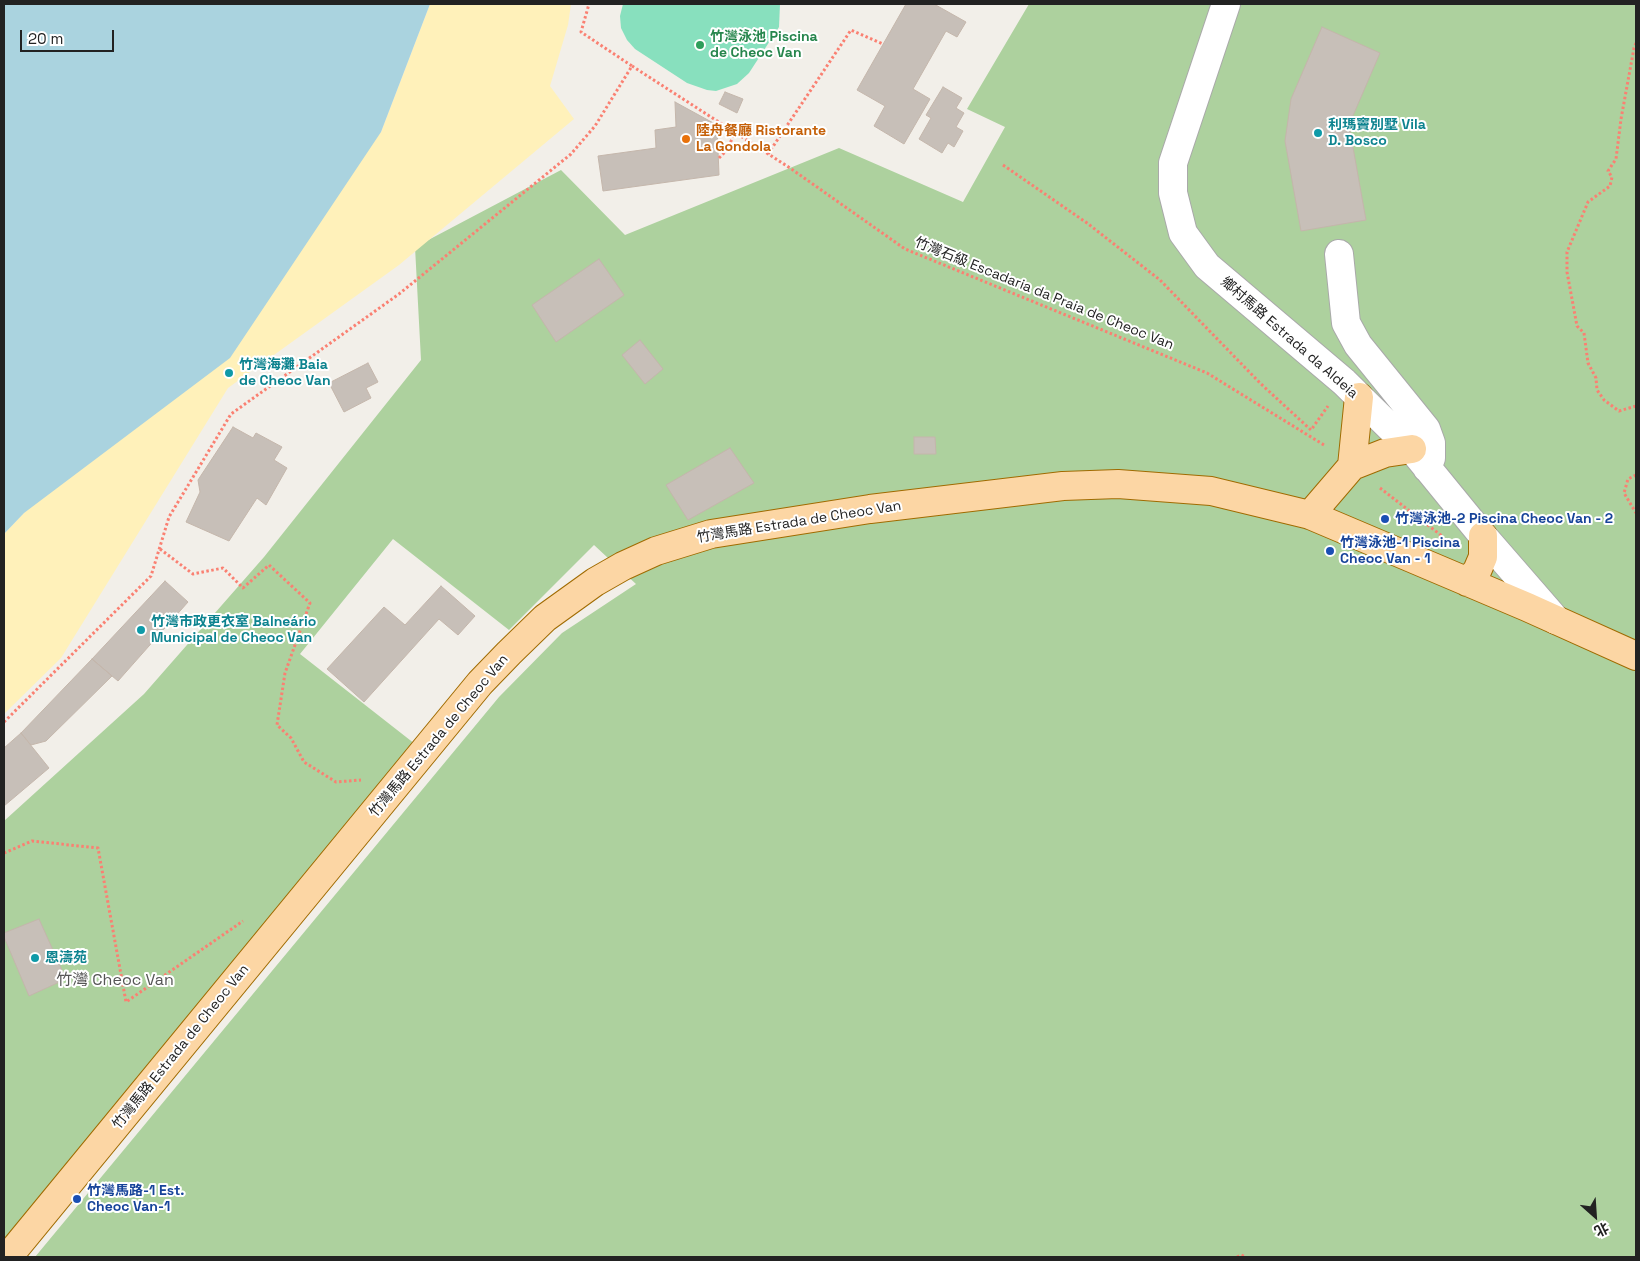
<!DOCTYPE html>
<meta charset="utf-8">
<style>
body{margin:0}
#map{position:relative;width:1640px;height:1261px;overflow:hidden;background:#f2efe9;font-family:"Space Grotesk","Noto Sans SC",sans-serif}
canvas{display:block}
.frame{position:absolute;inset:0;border:5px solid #222;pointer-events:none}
.north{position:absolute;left:1570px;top:1191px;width:50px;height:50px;-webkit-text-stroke:4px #fff;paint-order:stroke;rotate:154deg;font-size:14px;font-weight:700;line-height:20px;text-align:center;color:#222}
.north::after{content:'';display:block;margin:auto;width:18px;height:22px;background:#222;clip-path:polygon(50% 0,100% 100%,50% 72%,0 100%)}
.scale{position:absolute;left:20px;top:30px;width:94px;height:22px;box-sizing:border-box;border:2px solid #222;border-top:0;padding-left:6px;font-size:15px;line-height:18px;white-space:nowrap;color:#222;-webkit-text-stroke:4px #fff;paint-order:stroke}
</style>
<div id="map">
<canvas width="1640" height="1261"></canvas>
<div class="frame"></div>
<div class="north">北</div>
<div class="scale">20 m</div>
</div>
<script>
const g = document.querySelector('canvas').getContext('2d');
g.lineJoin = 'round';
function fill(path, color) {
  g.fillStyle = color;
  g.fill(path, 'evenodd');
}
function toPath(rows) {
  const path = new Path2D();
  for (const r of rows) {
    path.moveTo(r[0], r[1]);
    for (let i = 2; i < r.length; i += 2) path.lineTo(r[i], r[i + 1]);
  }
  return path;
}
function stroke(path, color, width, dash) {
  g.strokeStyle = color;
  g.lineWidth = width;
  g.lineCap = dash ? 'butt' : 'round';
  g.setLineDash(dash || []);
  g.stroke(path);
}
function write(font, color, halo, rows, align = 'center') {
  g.font = font + ' "Space Grotesk","Noto Sans SC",sans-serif';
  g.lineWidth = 4;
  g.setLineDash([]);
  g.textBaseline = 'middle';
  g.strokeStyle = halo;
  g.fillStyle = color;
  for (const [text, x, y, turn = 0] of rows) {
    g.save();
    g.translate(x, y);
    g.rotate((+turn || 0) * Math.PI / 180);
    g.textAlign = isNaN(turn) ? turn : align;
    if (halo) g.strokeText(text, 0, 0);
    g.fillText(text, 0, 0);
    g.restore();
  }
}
const forest = toPath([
 [1029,4,1636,4,1636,1257,35,1257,499,697,562,633,636,584,594,545,509,630,393,539,300,654,415,744,4,1244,4,821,144,694,264,557,421,360,415,247,561,170,625,235,839,148,963,202,1005,127,967,109]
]);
const sand = toPath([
 [430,4,571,4,568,25,550,86,574,119,399,265,228,388,61,658,4,714,4,534,381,132]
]);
const pitch = toPath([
 [623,4,780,4,779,27,749,73,737,84,716,91,707,90,687,83,635,49,627,40,621,28,620,16]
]);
const water = toPath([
 [4,4,430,4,381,132,230,358,24,513,4,534]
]);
const building = toPath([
 [906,4,934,4,966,22,957,37,946,31,913,89,930,99,904,144,874,126,885,106,857,90,906,4],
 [1322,27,1380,53,1349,125,1366,220,1301,231,1285,141,1291,99,1322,27],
 [943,87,962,98,956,108,964,113,956,127,963,131,954,147,948,143,942,153,919,139,931,118,926,115,943,87],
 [725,92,743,99,737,113,719,104,725,92],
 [675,102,717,125,719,175,603,191,598,156,656,148,655,130,676,127,675,102],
 [599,259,624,295,556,342,532,305,599,259],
 [640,340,663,369,645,384,622,355,640,340],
 [368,363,378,382,366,388,371,398,344,412,329,383,368,363],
 [233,427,253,438,256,433,282,447,274,460,287,468,266,505,257,498,229,541,186,522,200,492,198,480,233,427],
 [914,437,935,437,936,454,914,454,914,437],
 [730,448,754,483,688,520,666,485,730,448],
 [165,581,188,602,118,681,92,659,165,581],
 [441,586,475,616,458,635,439,619,364,702,327,669,384,607,405,625,441,586],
 [92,659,112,676,46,741,31,745,21,733,92,659],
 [21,733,49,768,4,806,4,748,21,733],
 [39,919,66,979,29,996,4,937,4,933,39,919]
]);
const path = toPath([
 [1636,43,1634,48,1621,119,1616,159,1608,171,1612,177,1610,186,1588,202,1567,252,1567,272,1577,326,1584,333,1588,363,1596,378,1597,390,1604,400,1619,411,1636,406],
 [632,66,790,168,905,249,1207,373,1324,445],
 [768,154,851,30,883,44],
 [719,158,727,150,735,132],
 [1003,165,1087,223,1160,280,1261,384,1311,430,1328,406],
 [1636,475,1628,479,1624,493,1636,513],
 [1380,488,1442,536],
 [160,549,193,574,223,568,243,588,269,565,310,603,285,673,277,725,291,738,304,762,336,782,361,780],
 [4,722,151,576,169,517,231,414,399,294,571,154,595,126,632,66,581,32,589,4],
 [4,853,32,841,98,848,126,1002,243,921],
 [1237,1257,1241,1255,1246,1257]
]);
const minor = toPath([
 [1226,4,1173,163,1173,193,1183,233,1207,266,1344,382,1412,449,1483,536,1556,620],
 [1339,254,1346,323,1358,345,1426,429,1431,443,1431,458,1427,468]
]);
const major = toPath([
 [1352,466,1385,453,1412,449],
 [1310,515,1352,466,1359,397],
 [1467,582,1477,571,1483,557,1483,536],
 [8,1257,480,683,509,653,545,618,595,582,623,566,656,551,711,534,870,509,1063,486,1118,484,1211,491,1310,515,1527,607,1636,656]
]);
const markers = [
 [700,45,5,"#2e9e5b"],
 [1318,133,5,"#0f9aa8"],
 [686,139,5,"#e8710a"],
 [229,373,5,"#0f9aa8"],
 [1385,519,5,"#1a4fb4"],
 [1330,551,5,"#1a4fb4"],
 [141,630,5,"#0f9aa8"],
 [35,958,5,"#0f9aa8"],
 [77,1199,5,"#1a4fb4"]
];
const leisureNames = [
 ["竹灣泳池 Piscina",710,37],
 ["de Cheoc Van",710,53]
];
const cultureNames = [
 ["利瑪竇別墅 Vila",1328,125],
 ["D. Bosco",1328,141],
 ["竹灣海灘 Baia",239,365],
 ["de Cheoc Van",239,381],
 ["竹灣市政更衣室 Balneário",151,622],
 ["Municipal de Cheoc Van",151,638],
 ["恩濤苑",45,958]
];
const foodNames = [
 ["陸舟餐廳 Ristorante",696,131],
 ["La Gondola",696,147]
];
const streetNames = [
 ["竹灣石級 Escadaria da Praia de Cheoc Van",1044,294,22],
 ["鄉村馬路 Estrada da Aldeia",1289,338,41],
 ["竹灣馬路 Estrada de Cheoc Van",799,522,-9],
 ["竹灣馬路 Estrada de Cheoc Van",439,736,-50],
 ["竹灣馬路 Estrada de Cheoc Van",181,1047,-51]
];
const transitNames = [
 ["竹灣泳池-2 Piscina Cheoc Van - 2",1395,519],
 ["竹灣泳池-1 Piscina",1340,543],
 ["Cheoc Van - 1",1340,559],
 ["竹灣馬路-1 Est.",87,1191],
 ["Cheoc Van-1",87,1207]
];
const quarterNames = [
 ["竹灣 Cheoc Van",115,981]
];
fill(forest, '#add19e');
fill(sand, '#fff1ba');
fill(pitch, '#88e0be');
fill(water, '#aad3df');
fill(building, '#c7bfb8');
stroke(building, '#c4b6ab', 1);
stroke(minor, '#a9a9a9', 30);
stroke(major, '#a06b00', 30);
stroke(path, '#fa8072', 3, [2.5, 2.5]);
stroke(minor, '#fff', 28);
stroke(major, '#fcd6a4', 28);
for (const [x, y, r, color] of markers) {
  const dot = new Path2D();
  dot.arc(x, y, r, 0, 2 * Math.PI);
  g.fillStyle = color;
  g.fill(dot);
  stroke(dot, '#fff', 2);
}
write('bold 14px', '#27864d', '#fff', leisureNames, 'left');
write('bold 14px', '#0d838f', '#fff', cultureNames, 'left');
write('bold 14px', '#c56008', '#fff', foodNames, 'left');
write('14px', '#222', '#fff', streetNames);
write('bold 14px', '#164399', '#fff', transitNames, 'left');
write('16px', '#555', '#fff', quarterNames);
</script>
